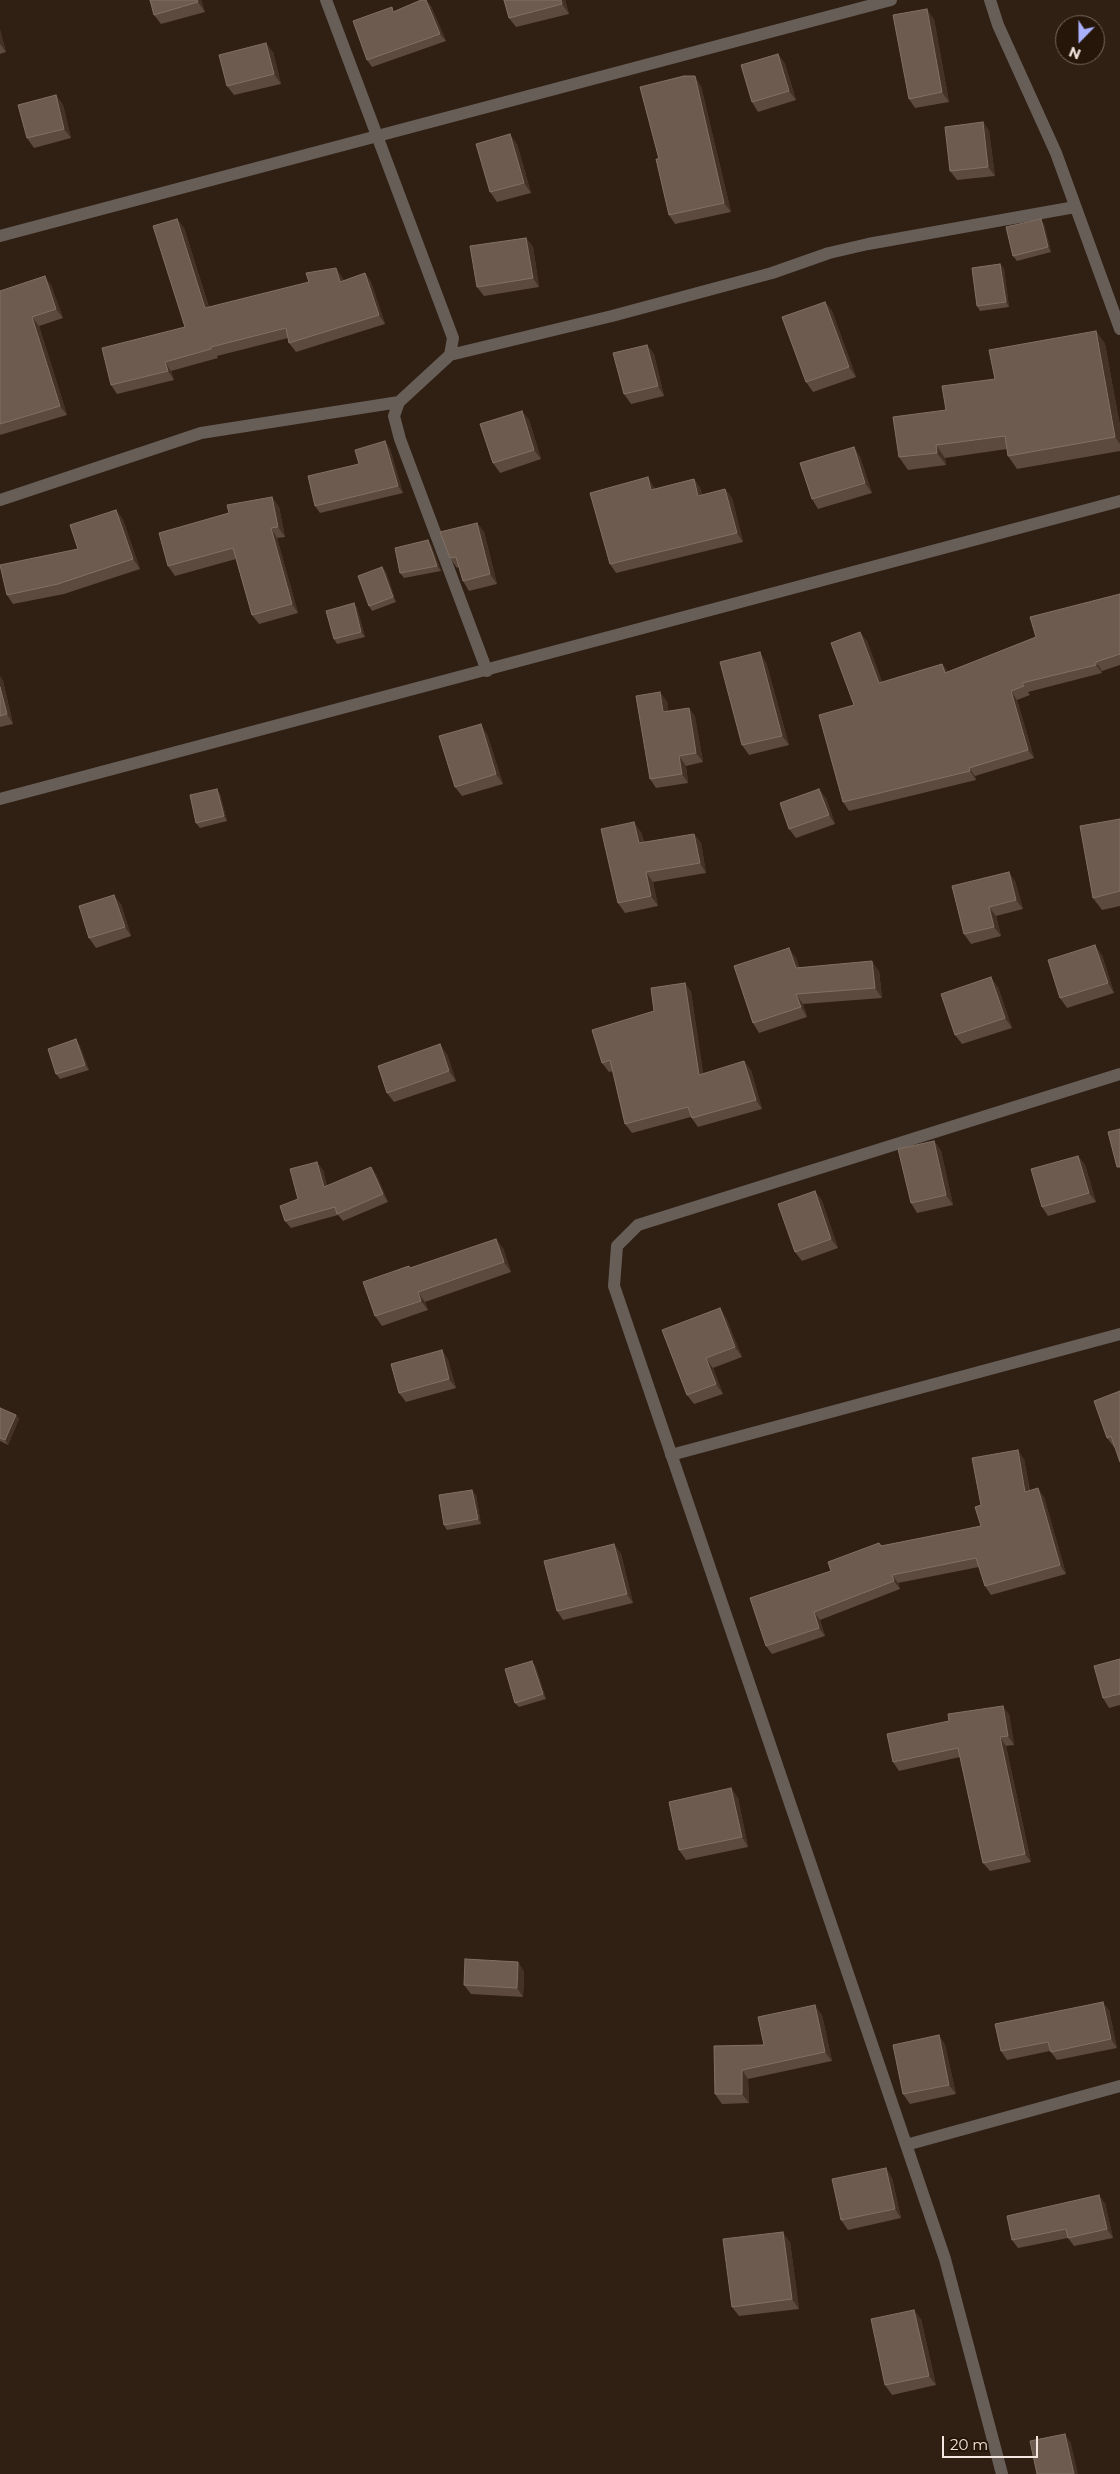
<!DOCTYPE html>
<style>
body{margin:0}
#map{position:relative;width:1120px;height:2474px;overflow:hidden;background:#301f13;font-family:Montserrat,sans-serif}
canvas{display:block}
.north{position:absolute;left:1055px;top:15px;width:50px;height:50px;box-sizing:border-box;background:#251609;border:1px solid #77695e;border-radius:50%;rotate:202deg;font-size:14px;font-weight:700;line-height:20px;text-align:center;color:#f2e6de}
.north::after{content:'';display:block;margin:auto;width:18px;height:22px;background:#aab0fb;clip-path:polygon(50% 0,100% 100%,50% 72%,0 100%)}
.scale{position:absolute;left:942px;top:2436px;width:96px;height:22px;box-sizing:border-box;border:2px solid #f2e6de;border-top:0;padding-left:6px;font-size:15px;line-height:18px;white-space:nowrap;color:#f2e6de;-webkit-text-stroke:4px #251609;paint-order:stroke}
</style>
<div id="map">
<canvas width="1120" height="2474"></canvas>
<div class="north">N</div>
<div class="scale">20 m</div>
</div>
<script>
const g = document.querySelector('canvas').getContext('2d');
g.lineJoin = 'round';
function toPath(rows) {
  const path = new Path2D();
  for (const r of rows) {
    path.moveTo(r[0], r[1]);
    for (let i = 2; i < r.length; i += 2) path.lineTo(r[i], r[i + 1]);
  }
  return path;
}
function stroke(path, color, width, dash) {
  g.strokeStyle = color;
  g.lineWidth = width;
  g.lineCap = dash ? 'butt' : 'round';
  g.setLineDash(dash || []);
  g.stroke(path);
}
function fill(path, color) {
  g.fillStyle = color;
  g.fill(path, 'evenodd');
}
const minor = toPath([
 [326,0,453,338,450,355,399,402,394,416,400,439,487,671],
 [990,0,998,25,1056,153,1120,329],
 [0,236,891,0],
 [450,355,612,316,772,273,829,253,868,244,1075,207],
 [0,500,201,433,399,402],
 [671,1455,1120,1334],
 [906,2145,1120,2086],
 [1002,2474,945,2259,614,1286,617,1246,638,1225,1120,1074]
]);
const tertiary = toPath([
 [0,799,1120,501]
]);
const wall = toPath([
 [150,0,201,0,205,12,161,24,154,15],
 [504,0,565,0,569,14,516,27,509,18],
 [431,6,446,41,372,67,367,60,395,11],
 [934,19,949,102,915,108,909,99],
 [0,30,6,52,0,54],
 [273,52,281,84,234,95,227,86],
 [778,54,785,64,796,100,758,112,752,102],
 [701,86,731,212,675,224,669,215,659,159],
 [56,95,63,105,71,138,34,148,27,138],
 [983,122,989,131,995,176,957,180,950,171],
 [517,144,531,193,497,202,490,192],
 [177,219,184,228,209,307,342,277,343,281,365,273,371,282,385,324,296,352,289,343,288,338,217,356,218,358,171,371,174,380,117,394,111,385,185,327],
 [1044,224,1051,252,1017,261,1013,256],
 [526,238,533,247,539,287,484,296,477,287],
 [1000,264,1004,269,1009,307,980,311,977,306],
 [51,285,63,318,39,326,67,415,0,435,0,291],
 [825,302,832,311,856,377,813,392,806,382],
 [1096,331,1105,344,1120,426,1120,451,1017,469,1008,456,1007,449,945,458,946,465,908,470,899,457,946,410,995,379],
 [647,345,654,354,664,396,631,404,624,394],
 [522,411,529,420,541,459,500,473,493,463],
 [385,441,390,449,403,493,320,513,315,506,359,464],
 [854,447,860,457,872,493,818,509,812,499],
 [694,479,700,488,702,495,725,489,732,498,743,542,616,573,610,564,654,487,655,489],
 [272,497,279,507,285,537,277,538,298,613,259,624,252,615,236,559,175,576,168,566],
 [116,510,123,520,140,569,64,594,13,604,7,595,78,549],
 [477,523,484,532,497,584,469,591,463,581,459,567,457,568,450,558],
 [431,545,441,571,404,578,400,573],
 [382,567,386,572,396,602,372,611,369,606],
 [1120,594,1120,665,1102,671,1102,673,1028,692,1030,695,1017,700,1034,758,975,776,976,780,849,811,843,802,854,705,867,641,882,682,942,664,948,672,1036,637],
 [354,603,357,608,365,637,337,644,334,639],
 [766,662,789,745,749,755,742,745],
 [0,676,3,681,13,724,0,727],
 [667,701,668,711,689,708,695,717,703,762,686,766,688,783,656,788,650,779],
 [487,734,503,784,462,796,455,787],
 [220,794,227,821,200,828,196,823],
 [826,798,835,824,796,838,789,829],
 [1120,819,1120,906,1102,910,1093,898],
 [641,832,644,842,694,834,701,843,706,873,653,882,658,906,625,913,618,903],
 [1015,881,1023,909,996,916,1001,936,971,944,964,934,952,886],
 [121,904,131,936,96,948,89,938],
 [1102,955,1114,993,1067,1008,1060,998],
 [796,958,799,967,879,971,882,998,803,1004,807,1017,759,1033,753,1023],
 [685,983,691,992,703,1073,751,1070,762,1109,698,1127,691,1117,632,1133,625,1124,613,1071,609,1072,602,1063,654,1011],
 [998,987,1012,1028,962,1044,955,1035],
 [79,1044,89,1070,60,1079,56,1074],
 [447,1054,456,1081,394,1102,387,1093],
 [934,1141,941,1151,953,1205,917,1213,911,1203],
 [1078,1156,1085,1165,1096,1202,1048,1216,1042,1207],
 [323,1170,327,1186,376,1174,388,1202,343,1221,338,1215,291,1228,285,1221,298,1199],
 [815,1191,822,1201,838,1248,802,1261,795,1252],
 [503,1248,511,1272,425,1302,428,1310,382,1326,375,1316,411,1268],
 [720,1308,726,1318,742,1357,713,1368,723,1394,694,1404,687,1395],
 [442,1350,448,1360,456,1388,406,1402,399,1393],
 [1120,1391,1115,1447,1114,1447,1107,1438],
 [0,1408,16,1415,19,1419,8,1445,0,1441],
 [1024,1459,1030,1491,1044,1497,1066,1574,991,1595,985,1586,979,1567,898,1583,900,1589,820,1620,825,1636,772,1654,766,1646,831,1571,879,1543,882,1546,981,1526,981,1505],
 [476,1495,481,1524,447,1530,444,1525],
 [614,1544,621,1554,633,1603,563,1620,557,1611],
 [1120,1659,1120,1705,1109,1708,1103,1698],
 [535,1665,546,1699,519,1707,515,1703],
 [1009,1714,1014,1745,1006,1746,1031,1862,990,1871,983,1863,960,1757,899,1771,893,1762],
 [731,1788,738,1798,748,1847,686,1860,679,1850],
 [518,1962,524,1972,523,1997,471,1994,464,1985],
 [1109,2010,1117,2048,1057,2060,1050,2051,1007,2060,1001,2051],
 [822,2015,832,2061,748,2079,749,2103,722,2104,715,2094,764,2045],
 [939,2035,945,2045,956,2094,910,2104,903,2094],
 [886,2168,892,2178,901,2218,848,2230,841,2220],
 [1105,2203,1113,2238,1074,2246,1068,2238,1018,2248,1012,2240],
 [790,2242,799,2309,739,2316,732,2307],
 [921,2319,936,2385,892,2395,885,2385]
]);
const shadedWall = toPath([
 [197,0,201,0,205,12,198,2],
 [426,0,431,6,446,41,440,34],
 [561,0,565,0,569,14,562,4],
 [927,9,934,19,949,102,942,92],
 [0,30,6,52,0,44],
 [266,43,273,52,281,84,274,74],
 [778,54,785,64,796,100,789,91],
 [695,76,701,86,731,212,724,203],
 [56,95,63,105,71,138,64,129],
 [983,122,989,131,995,176,988,167],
 [510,134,517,144,531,193,524,183],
 [177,219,184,228,212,317,205,308],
 [1041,219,1044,224,1051,252,1048,247],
 [526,238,533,247,539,287,533,278],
 [1000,264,1004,269,1009,307,1006,302],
 [336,268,342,277,346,291,340,282],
 [365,273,371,282,385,324,379,315],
 [45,276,51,285,63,318,56,309],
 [825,302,832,311,856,377,849,367],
 [32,317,39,326,67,415,60,406],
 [1096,331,1105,344,1120,426,1120,444,1115,437],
 [647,345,654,354,664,396,658,386],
 [165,362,171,371,174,380,168,371],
 [522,411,529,420,541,459,534,450],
 [385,441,390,449,403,493,398,486],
 [936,445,945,458,946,465,937,453],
 [854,447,860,457,872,493,865,483],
 [648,477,654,487,658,499,651,490],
 [694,479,700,488,704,505,698,496],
 [725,489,732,498,743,542,737,533],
 [272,497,279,507,285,537,278,527],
 [116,510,123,520,140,569,133,559],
 [477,523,484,532,497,584,490,574],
 [271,528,277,538,298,613,292,604],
 [428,540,431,545,441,571,437,566],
 [382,567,386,572,396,602,393,597],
 [354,603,357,608,365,637,361,632],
 [860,632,867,641,885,691,879,683],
 [760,652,766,662,789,745,782,736],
 [1096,662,1102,671,1102,673,1096,665],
 [942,664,949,673,945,673],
 [0,676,3,681,13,724,7,714,0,687],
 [1011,691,1017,700,1034,758,1028,750],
 [660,692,667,701,670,721,663,712],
 [689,708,695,717,703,762,696,753],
 [481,724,487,734,503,784,496,774],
 [679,756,686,766,688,783,682,774],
 [969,768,975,776,976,780,970,771],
 [217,789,220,794,227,821,224,816],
 [819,789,826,798,835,824,829,815],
 [634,822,641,832,646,853,639,843],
 [694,834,701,843,706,873,700,863],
 [646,872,653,882,658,906,651,896],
 [1009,872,1015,881,1023,909,1016,900],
 [114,895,121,904,131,936,125,927],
 [989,907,996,916,1001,936,994,927],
 [1095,945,1102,955,1114,993,1108,983],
 [789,948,796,958,802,977,796,968],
 [872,961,879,971,882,998,875,988],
 [991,977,998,987,1012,1028,1005,1018],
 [685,983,691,992,705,1084,699,1075],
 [796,994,803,1004,807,1017,801,1007],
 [76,1039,79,1044,89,1070,85,1065],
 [440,1044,447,1054,456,1081,449,1071],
 [744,1061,751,1070,762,1109,756,1100],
 [934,1141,941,1151,953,1205,946,1195],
 [1078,1156,1085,1165,1096,1202,1089,1193],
 [317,1162,323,1170,329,1195,324,1187],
 [371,1167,376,1174,388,1202,383,1194],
 [815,1191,822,1201,838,1248,831,1239],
 [496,1239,503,1248,511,1272,504,1262],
 [418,1292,425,1302,428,1310,421,1301],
 [720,1308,726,1318,742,1357,735,1347],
 [442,1350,448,1360,456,1388,449,1379],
 [706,1358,713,1368,723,1394,716,1384],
 [16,1415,19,1419,8,1445,5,1440],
 [1018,1450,1024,1459,1031,1500,1025,1492],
 [1038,1488,1044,1497,1066,1574,1060,1565],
 [472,1490,476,1495,481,1524,478,1519],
 [614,1544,621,1554,633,1603,627,1594],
 [892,1575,898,1583,900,1589,894,1581],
 [814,1612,820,1620,825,1636,819,1628],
 [532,1661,535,1665,546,1699,543,1694],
 [1003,1706,1009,1714,1014,1745,1008,1736],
 [1000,1737,1006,1746,1031,1862,1025,1854],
 [731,1788,738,1798,748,1847,742,1837],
 [518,1962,524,1972,523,1997,517,1988],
 [1103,2002,1109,2010,1117,2048,1111,2039],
 [815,2005,822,2015,832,2061,825,2052],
 [939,2035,945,2045,956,2094,949,2085],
 [742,2070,748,2079,749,2103,742,2094],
 [886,2168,892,2178,901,2218,895,2209],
 [1099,2195,1105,2203,1113,2238,1107,2229],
 [783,2232,790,2242,799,2309,792,2299],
 [914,2310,921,2319,936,2385,929,2376],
 [1065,2434,1071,2443,1078,2474,1074,2474]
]);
const building = toPath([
 [150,0,197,0,198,2,154,15,150,0],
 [421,0,426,0,440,34,367,60,353,21,392,7,393,12,421,0],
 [504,0,561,0,562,4,509,18,504,0],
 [927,9,942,92,909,99,893,15,927,9],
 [266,43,274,74,227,86,219,55,266,43],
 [778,54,789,91,752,102,741,65,778,54],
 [684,76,695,76,724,203,669,215,656,159,659,159,640,87,684,76],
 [56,95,64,129,27,138,18,105,56,95],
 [983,122,988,167,950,171,945,127,983,122],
 [510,134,524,183,490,192,476,144,510,134],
 [177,219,205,308,309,282,306,273,336,268,340,282,365,273,379,315,289,343,286,328,211,347,211,349,165,362,168,371,111,385,102,348,185,327,153,226,177,219],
 [1041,219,1048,247,1013,256,1006,227,1041,219],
 [526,238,533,278,477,287,470,246,526,238],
 [1000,264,1006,302,977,306,972,268,1000,264],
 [45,276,56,309,32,317,60,406,0,424,0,291,45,276],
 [825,302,849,367,806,382,782,317,825,302],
 [1096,331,1115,437,1008,456,1005,436,936,445,937,453,899,457,893,417,946,410,942,386,995,379,989,350,1096,331],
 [647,345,658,386,624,394,613,353,647,345],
 [522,411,534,450,493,463,480,424,522,411],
 [385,441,398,486,315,506,308,476,359,464,355,450,385,441],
 [854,447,865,483,812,499,800,463,854,447],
 [648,477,651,490,694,479,698,496,725,489,737,533,610,564,590,493,648,477],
 [272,497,278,527,271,528,292,604,252,615,233,548,168,566,159,533,229,513,227,505,272,497],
 [116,510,133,559,58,584,7,595,0,565,78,549,70,525,116,510],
 [477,523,490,574,463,581,456,557,450,558,440,532,477,523],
 [428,540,437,566,400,573,395,548,428,540],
 [382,567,393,597,369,606,358,576,382,567],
 [1120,594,1120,654,1096,662,1096,665,1022,683,1024,686,1011,691,1028,750,969,768,970,771,843,802,819,715,854,705,831,643,860,632,879,683,942,664,945,673,1036,637,1030,617,1120,594],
 [354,603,361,632,334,639,326,611,354,603],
 [760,652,782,736,742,745,720,662,760,652],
 [0,687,7,714,0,716,0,687],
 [660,692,663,712,689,708,696,753,679,756,682,774,650,779,636,696,660,692],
 [481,724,496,774,455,787,439,736,481,724],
 [217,789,224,816,196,823,190,795,217,789],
 [819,789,829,815,789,829,780,803,819,789],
 [1120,819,1120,891,1093,898,1080,826,1120,819],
 [634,822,639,843,694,834,700,863,646,872,651,896,618,903,601,829,634,822],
 [1009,872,1016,900,989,907,994,927,964,934,952,886,1009,872],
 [114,895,125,927,89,938,79,906,114,895],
 [1095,945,1108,983,1060,998,1048,960,1095,945],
 [789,948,796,968,872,961,875,988,796,994,801,1007,753,1023,734,966,789,948],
 [991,977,1005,1018,955,1035,941,994,991,977],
 [685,983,699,1075,744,1061,756,1100,692,1118,688,1107,625,1124,610,1060,602,1063,592,1030,654,1011,651,988,685,983],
 [76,1039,85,1065,56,1074,48,1049,76,1039],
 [440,1044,449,1071,387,1093,378,1066,440,1044],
 [1120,1129,1120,1167,1117,1167,1108,1132,1120,1129],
 [934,1141,946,1195,911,1203,898,1149,934,1141],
 [1078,1156,1089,1193,1042,1207,1031,1169,1078,1156],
 [317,1162,324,1187,371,1167,383,1194,337,1214,335,1207,285,1221,280,1206,298,1199,290,1169,317,1162],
 [815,1191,831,1239,795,1252,778,1204,815,1191],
 [496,1239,504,1262,418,1292,421,1301,375,1316,363,1282,409,1266,410,1268,496,1239],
 [720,1308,735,1347,706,1358,716,1384,687,1395,662,1330,720,1308],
 [442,1350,449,1379,399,1393,391,1364,442,1350],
 [1120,1391,1120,1462,1111,1436,1107,1438,1094,1401,1120,1391],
 [0,1408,16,1415,5,1440,0,1438,0,1408],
 [1018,1450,1025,1492,1038,1488,1060,1565,985,1586,976,1558,892,1575,894,1581,814,1612,819,1628,766,1646,750,1598,831,1571,828,1562,879,1543,881,1546,981,1526,975,1507,981,1505,972,1458,1018,1450],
 [472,1490,478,1519,444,1525,439,1495,472,1490],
 [614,1544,627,1594,557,1611,544,1561,614,1544],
 [1120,1659,1120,1694,1103,1698,1094,1666,1120,1659],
 [532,1661,543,1694,515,1703,505,1669,532,1661],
 [1003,1706,1008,1736,1000,1737,1025,1854,983,1863,958,1748,893,1762,887,1734,949,1721,948,1714,1003,1706],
 [731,1788,742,1837,679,1850,669,1802,731,1788],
 [465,1959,518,1962,517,1988,464,1985,465,1959],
 [1103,2002,1111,2039,1051,2052,1048,2042,1001,2051,995,2024,1103,2002],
 [815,2005,825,2052,742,2070,742,2094,715,2094,714,2046,764,2045,758,2017,815,2005],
 [939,2035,949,2085,903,2094,893,2045,939,2035],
 [886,2168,895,2209,841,2220,832,2179,886,2168],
 [1099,2195,1107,2229,1068,2238,1066,2229,1012,2240,1007,2216,1099,2195],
 [783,2232,792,2299,732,2307,723,2239,783,2232],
 [914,2310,929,2376,885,2385,871,2319,914,2310],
 [1065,2434,1074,2474,1037,2474,1030,2441,1065,2434]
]);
stroke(minor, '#675e58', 12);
stroke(tertiary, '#675e58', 12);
fill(wall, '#5b4a3d');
fill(shadedWall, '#433225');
fill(building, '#6c5b4e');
stroke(building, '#817065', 1);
</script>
